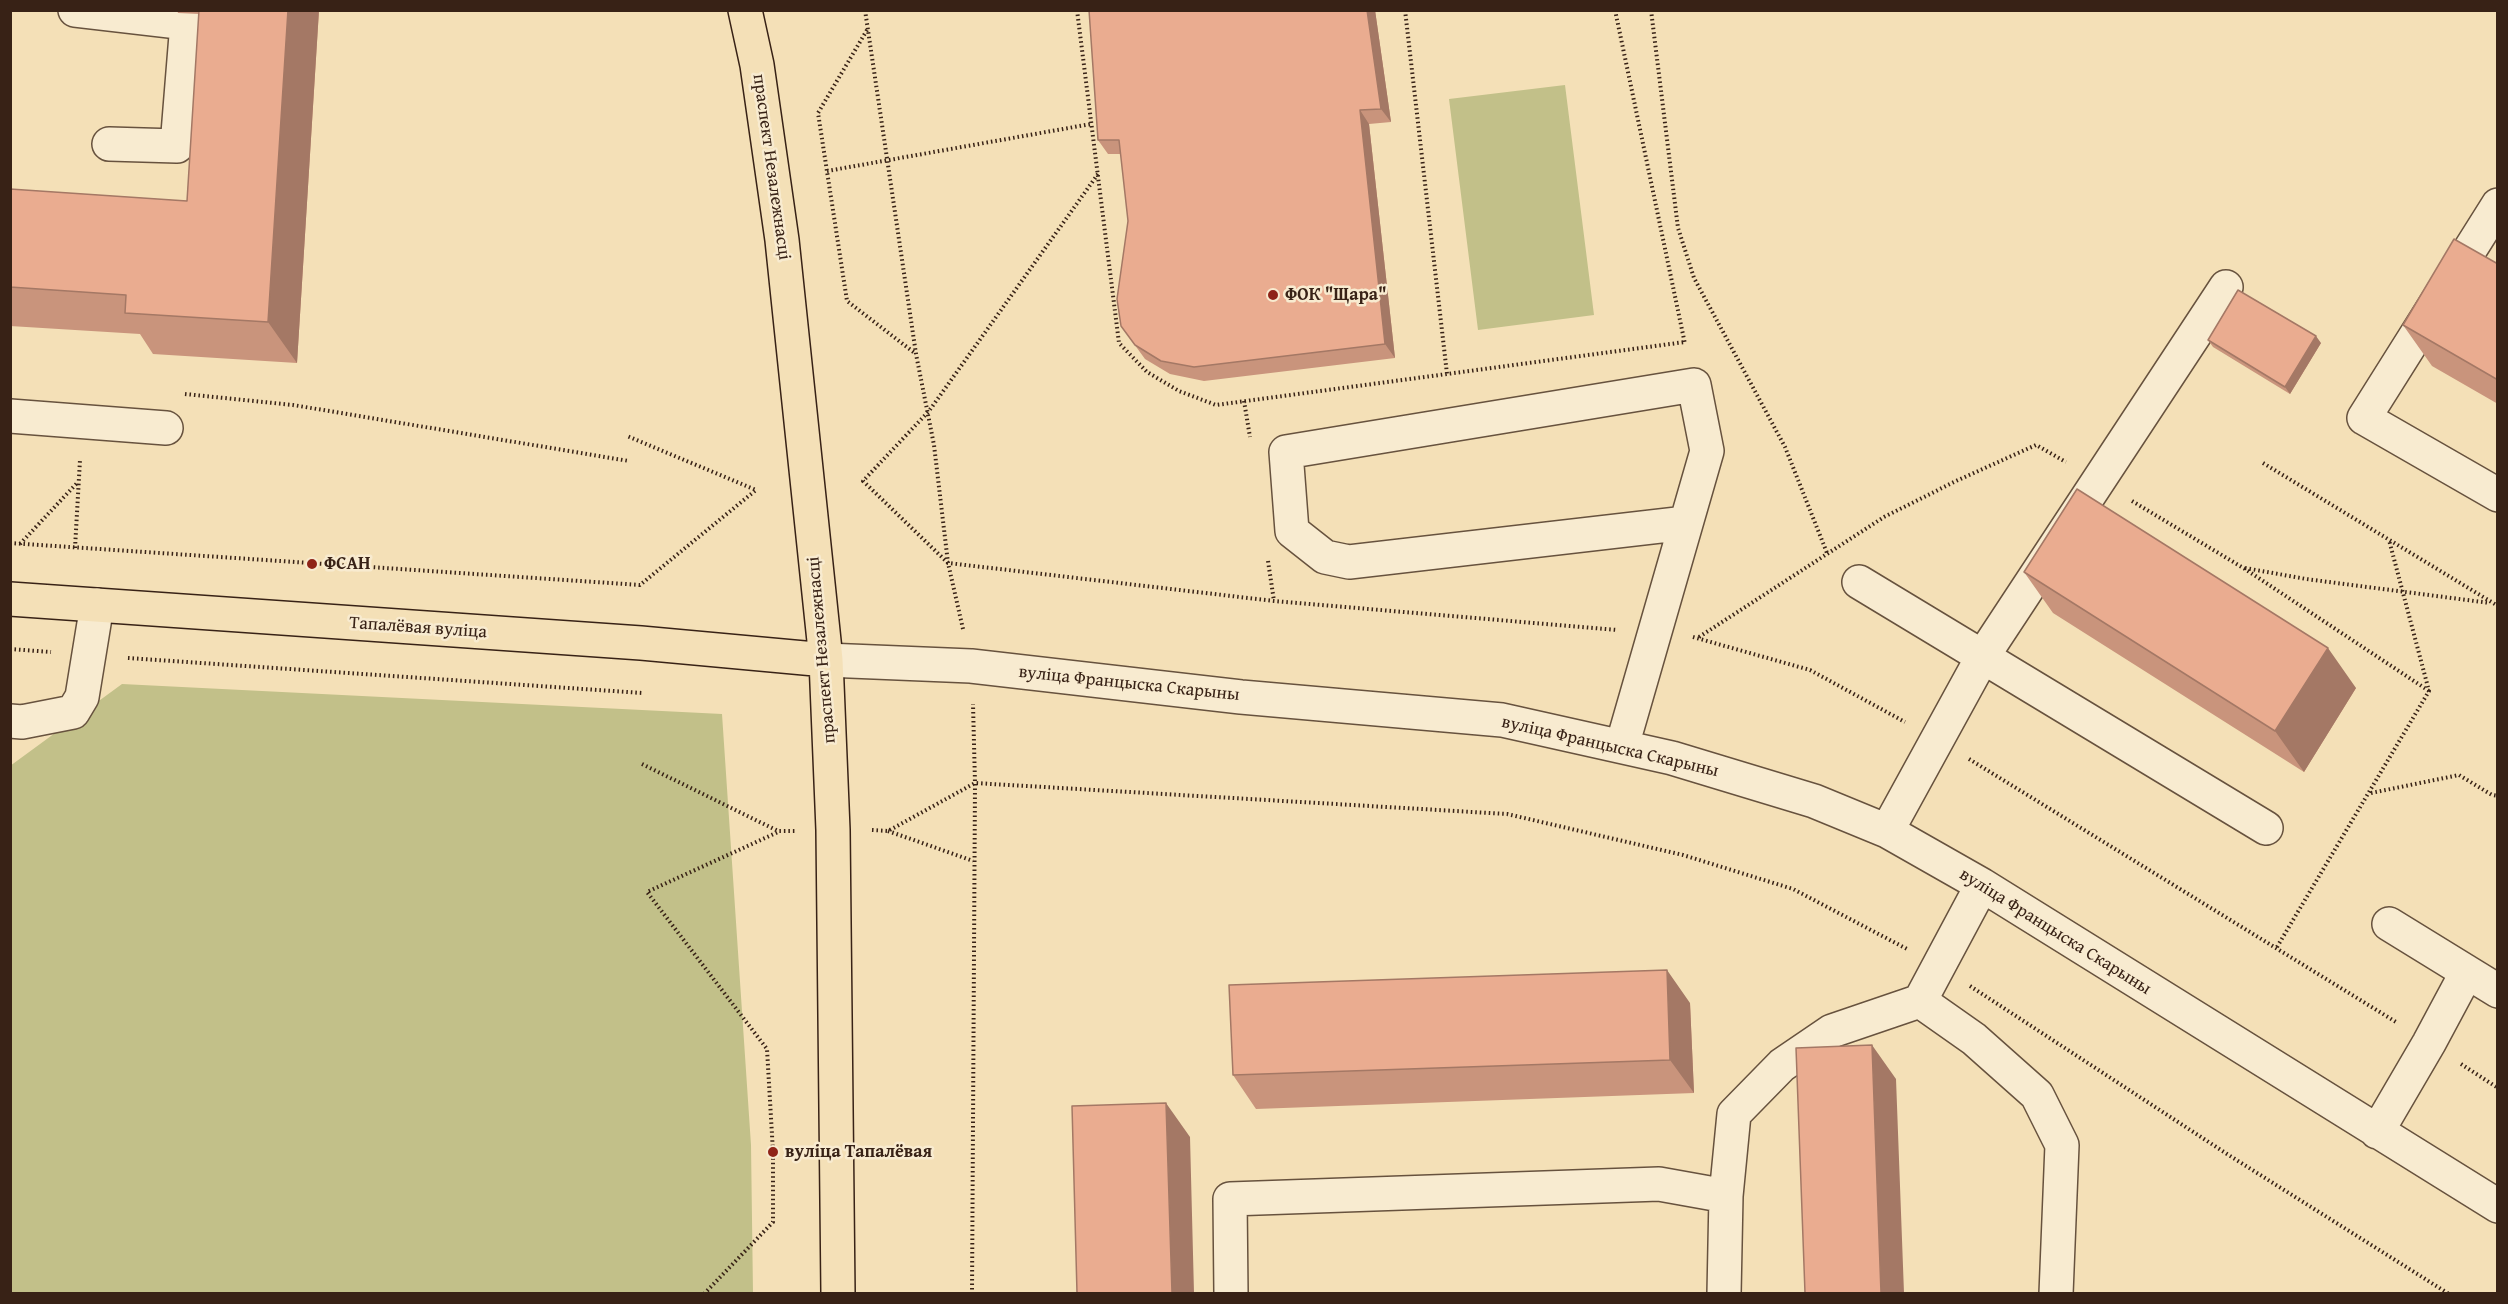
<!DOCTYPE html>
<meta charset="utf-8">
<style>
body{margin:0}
#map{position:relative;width:2508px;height:1304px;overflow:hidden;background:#f4e0b7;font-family:"Gentium Book Plus",serif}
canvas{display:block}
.frame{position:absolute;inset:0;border:12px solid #382216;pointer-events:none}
</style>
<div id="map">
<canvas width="2508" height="1304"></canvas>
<div class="frame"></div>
</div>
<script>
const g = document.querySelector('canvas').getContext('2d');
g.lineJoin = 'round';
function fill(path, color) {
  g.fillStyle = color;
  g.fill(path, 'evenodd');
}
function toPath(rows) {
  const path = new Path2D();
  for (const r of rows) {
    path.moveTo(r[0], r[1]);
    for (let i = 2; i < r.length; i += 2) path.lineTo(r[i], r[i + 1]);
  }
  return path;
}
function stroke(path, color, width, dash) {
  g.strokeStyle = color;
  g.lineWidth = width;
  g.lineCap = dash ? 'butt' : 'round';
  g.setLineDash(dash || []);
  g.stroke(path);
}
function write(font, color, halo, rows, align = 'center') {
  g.font = font + ' "Gentium Book Plus",serif';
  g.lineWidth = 5;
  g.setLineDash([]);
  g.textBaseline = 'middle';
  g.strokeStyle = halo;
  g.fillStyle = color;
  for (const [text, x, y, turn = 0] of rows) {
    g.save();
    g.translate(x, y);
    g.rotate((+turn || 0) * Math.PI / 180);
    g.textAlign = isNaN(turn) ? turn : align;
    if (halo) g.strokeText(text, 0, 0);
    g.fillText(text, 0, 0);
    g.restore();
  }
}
const green = toPath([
 [1565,85,1594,315,1478,330,1449,99],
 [122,684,722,714,751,1145,753,1293,11,1293,10,766]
]);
const path = toPath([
 [865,10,916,354,934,445,948,563,963,629],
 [1077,10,1119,343,1147,372,1179,391,1216,405,1685,342],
 [1405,10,1447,374],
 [1615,10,1685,344],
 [1651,10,1678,228,1694,278,1785,447,1827,553],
 [867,30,818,113,847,301,916,354],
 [827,171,1091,124],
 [1098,174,929,411,863,481,948,563,1274,601,1617,630],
 [185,394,293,405,629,461],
 [1244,401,1250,437],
 [2263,463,2498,606],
 [2132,501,2245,569,2429,691],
 [10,543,640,585,756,490,627,436],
 [20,544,78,482],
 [75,548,80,460],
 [1268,561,1274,601],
 [2245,568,2306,579,2490,603],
 [1693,637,1810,670,1905,722],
 [1699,637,1884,517,1956,481,2036,445,2066,462],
 [10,649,51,652],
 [128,658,642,693],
 [1969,759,2396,1022],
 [642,764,778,831,796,831],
 [2371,793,2459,775,2492,795,2498,796],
 [872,830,888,831,975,783,1507,814,1683,855,1793,889,1907,949],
 [888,831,973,861],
 [2277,947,2429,691,2389,540],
 [1970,986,2227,1154,2449,1294],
 [2461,1064,2498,1088],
 [704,1294,773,1222,773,1152,767,1049,647,892,778,832],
 [972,1294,975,783,973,704]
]);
const minor = toPath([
 [75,10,187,23,177,146,109,144],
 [2498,205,2364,418,2498,495],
 [10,416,166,428],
 [1859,582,2266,828],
 [826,660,971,666,1241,697,1502,720,1672,758,1814,801,1887,831,1982,885,2498,1206],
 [10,721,22,722,73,712,82,697,97,605],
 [1622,746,1707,451,1694,385,1286,452,1292,531,1325,557,1349,562,1686,523],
 [1887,831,1983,656,2226,287],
 [2389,924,2467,972],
 [1920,1001,1974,1039,2037,1095,2062,1145,2056,1294],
 [2377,1132,2429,1043,2467,972,2498,991],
 [1231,1294,1230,1199,1659,1184,1726,1196],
 [1724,1294,1726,1196,1734,1114,1782,1065,1832,1031,1920,1001,1982,885]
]);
const major = toPath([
 [745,10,757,65,782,240,826,660,833,830,838,1294],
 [10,599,641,643,826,660]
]);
const wall = toPath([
 [177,10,319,10,297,363,153,354,140,334,10,326,10,189,187,201,199,14,178,13],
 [1375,10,1391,122,1369,124,1395,358,1204,381,1170,374,1145,359,1121,326,1128,221,1121,154,1108,154,1098,140],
 [2498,264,2498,404,2432,366,2403,325],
 [2208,340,2321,343,2290,394,2213,347],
 [2024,572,2356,688,2304,772,2053,613],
 [1690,1003,1694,1093,1256,1109,1233,1075]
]);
const shadedWall = toPath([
 [288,10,319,10,297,363,268,322],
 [1367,10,1375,10,1391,122,1381,109],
 [1360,110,1369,124,1395,358,1385,344],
 [2316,336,2321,343,2290,394,2285,387],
 [2328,648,2356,688,2304,772,2275,731],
 [1667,970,1690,1003,1694,1093,1670,1060],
 [1872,1045,1896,1079,1904,1293,1881,1293],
 [1166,1103,1190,1137,1194,1293,1172,1293]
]);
const building = toPath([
 [199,10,288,10,268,322,125,313,126,295,10,287,10,189,187,201,199,10],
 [1089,10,1367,10,1381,109,1360,110,1385,344,1194,367,1161,361,1135,345,1121,326,1117,299,1128,221,1119,140,1098,140,1089,10],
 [2454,239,2498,264,2498,380,2403,325,2454,239],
 [2238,290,2316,336,2285,387,2208,340,2238,290],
 [2077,489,2328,648,2275,731,2024,572,2077,489],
 [1667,970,1670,1060,1233,1075,1229,985,1667,970],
 [1872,1045,1881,1293,1805,1293,1796,1048,1872,1045],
 [1166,1103,1172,1293,1077,1293,1072,1106,1166,1103]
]);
const markers = [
 [1273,295,6,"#8f2418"],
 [312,564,6,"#8f2418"],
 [773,1152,6,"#8f2418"]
];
const streetNames = [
 ["праспект Незалежнасці",771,167,82],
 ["Тапалёвая вуліца",418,628,4],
 ["праспект Незалежнасці",822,650,-95],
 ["вуліца Францыска Скарыны",1129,684,6],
 ["вуліца Францыска Скарыны",1610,747,13],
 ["вуліца Францыска Скарыны",2055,932,32]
];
const poiNames = [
 ["ФОК \"Щара\"",1285,295],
 ["ФСАН",324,564],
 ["вуліца Тапалёвая",785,1152]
];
fill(green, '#c2c089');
stroke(minor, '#67523e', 36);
stroke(major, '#382216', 36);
stroke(path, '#382216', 4, [1.5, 3]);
stroke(minor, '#f8ebd0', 33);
stroke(major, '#f4e0b7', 33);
fill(wall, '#c9947c');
fill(shadedWall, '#a47865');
fill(building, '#eaac90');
stroke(building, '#a47865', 1.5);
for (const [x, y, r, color] of markers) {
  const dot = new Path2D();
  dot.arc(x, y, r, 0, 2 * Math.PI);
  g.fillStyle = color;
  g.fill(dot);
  stroke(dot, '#f8ebd0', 2);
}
write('18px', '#382216', '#f8ebd0', streetNames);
write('bold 18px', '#382216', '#f8ebd0', poiNames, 'left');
</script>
